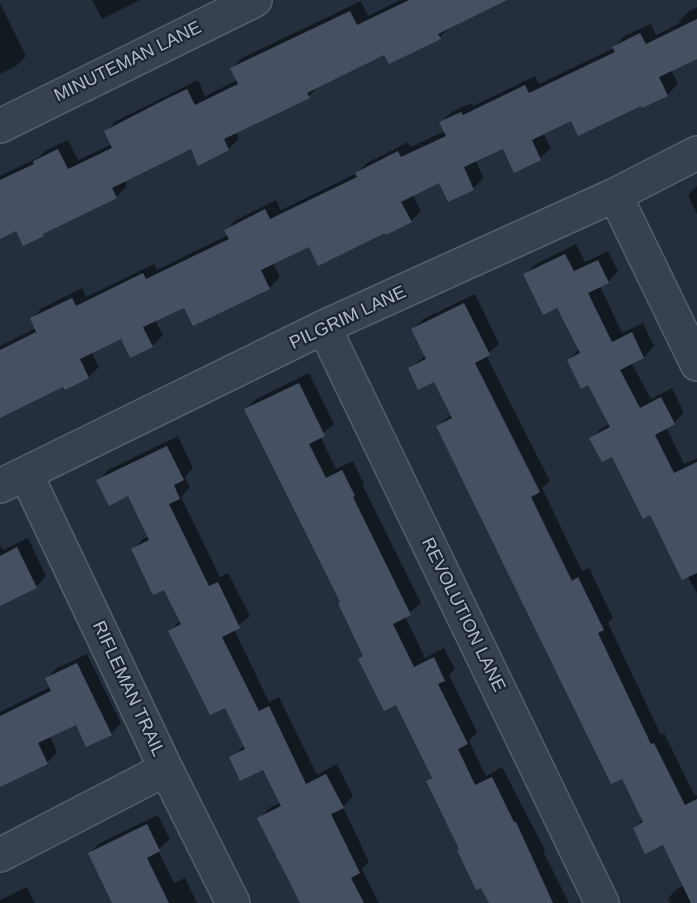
<!DOCTYPE html>
<style>
body{margin:0}
canvas{display:block;background:#242f3e}
</style>
<canvas width="697" height="903"></canvas>
<script>
const g = document.querySelector('canvas').getContext('2d');
g.lineJoin = 'round';
function fill(path, color) {
  g.fillStyle = color;
  g.fill(path, 'evenodd');
}
function toPath(rows) {
  const path = new Path2D();
  for (const r of rows) {
    path.moveTo(r[0], r[1]);
    for (let i = 2; i < r.length; i += 2) path.lineTo(r[i], r[i + 1]);
  }
  return path;
}
function stroke(path, color, width, dash) {
  g.strokeStyle = color;
  g.lineWidth = width;
  g.lineCap = dash ? 'butt' : 'round';
  g.setLineDash(dash || []);
  g.stroke(path);
}
function write(font, color, halo, rows, align = 'center') {
  g.font = font + ' Arial,sans-serif';
  g.lineWidth = 4.5;
  g.setLineDash([]);
  g.textBaseline = 'middle';
  g.strokeStyle = halo;
  g.fillStyle = color;
  for (const [text, x, y, turn = 0] of rows) {
    g.save();
    g.translate(x, y);
    g.rotate((+turn || 0) * Math.PI / 180);
    g.textAlign = isNaN(turn) ? turn : align;
    if (halo) g.strokeText(text, 0, 0);
    g.fillText(text, 0, 0);
    g.restore();
  }
}
const shadow = toPath([
 [92,0,140,0,102,19],
 [400,0,504,0,450,27,440,37,385,53,319,86,309,96,236,132,239,139,228,149,191,147,124,180,127,186,116,197,48,230,43,235,16,229,0,237,0,176,39,157,45,151,68,140,78,160,112,144,106,131,116,121,198,80,205,96,237,80,232,68,242,58,361,1,368,16],
 [0,3,26,56,16,66,0,74],
 [697,7,697,58,671,70,678,84,668,94,643,106,642,104,571,119,543,133,551,148,540,158,515,171,504,147,475,160,484,178,473,188,448,200,439,181,413,195,421,211,411,221,386,231,309,245,273,263,280,277,270,287,194,324,185,306,155,320,163,335,152,346,121,337,91,351,99,367,88,377,64,385,0,417,0,346,36,328,31,319,42,308,82,288,86,297,154,264,157,270,228,235,226,230,236,220,276,200,281,210,357,173,367,163,408,142,411,147,445,131,441,122,452,112,472,103,473,106,535,76,539,84,614,48,624,36,651,24,656,35,680,23,679,21,689,11],
 [697,186,697,214,688,195],
 [576,244,585,262,608,251,618,271,608,282,600,286,622,333,643,323,654,346,644,357,631,362,651,399,672,388,684,413,674,423,666,427,684,464,697,458,697,593,651,513,613,455,591,438,602,428,609,424,589,383,569,360,579,349,558,306,525,275,536,264],
 [475,294,499,344,486,355,550,481,542,488,582,571,589,568,613,618,608,623,661,735,664,733,695,796,697,795,697,903,670,903,668,898,678,888,684,885,664,843,634,828,643,819,438,426,452,414,435,380,409,369,426,355,413,329,423,319],
 [309,373,334,424,320,436,336,469,353,461,364,484,363,486,421,603,405,616,425,658,444,648,455,669,449,675,477,732,469,741,486,776,502,767,545,850,543,851,569,903,490,903,461,849,428,781,433,776,397,703,360,659,364,655,342,602,246,410,256,399],
 [178,436,193,468,185,477,190,487,181,497,220,577,228,573,250,616,234,629,269,702,279,697,317,775,337,764,353,796,343,807,369,862,362,869,379,903,324,903,259,819,269,808,281,802,264,768,231,758,245,745,225,706,170,631,181,620,165,588,133,550,143,539,149,536,129,494,98,481,108,470],
 [28,538,46,576,36,587,0,604,0,545,3,550],
 [87,654,121,723,111,734,76,723,50,736,57,752,47,763,0,786,0,712,50,687,46,679,57,668],
 [158,815,170,839,158,850,174,883,185,878,197,903,125,903,89,853,100,843],
 [27,887,35,903,0,903,0,900]
]);
const building = toPath([
 [409,0,507,0,438,34,441,39,389,64,384,55,307,93,310,98,224,139,229,150,198,166,191,149,112,188,117,198,43,234,44,236,23,246,16,231,0,239,0,180,34,164,33,161,58,149,68,169,112,148,104,131,166,99,187,89,195,105,238,84,230,68,350,11,357,25],
 [697,19,697,59,659,77,668,96,642,108,641,106,578,136,571,121,532,140,541,160,514,173,503,149,464,167,474,190,448,202,439,183,401,202,412,222,386,235,385,233,318,266,309,247,261,270,270,289,193,326,184,308,143,327,153,347,130,358,121,339,80,359,89,378,65,390,63,387,0,418,0,350,36,332,30,318,72,298,76,306,143,273,146,279,229,239,224,230,265,209,270,219,357,177,355,173,398,151,401,157,446,136,439,122,461,112,463,115,525,85,529,93,615,52,612,47,640,33,646,44],
 [565,254,574,271,598,260,609,283,588,293,612,342,632,332,644,358,620,370,640,408,661,397,675,424,655,435,674,473,697,462,697,573,682,580,650,515,643,519,612,457,602,462,589,438,610,427,588,385,581,389,567,360,580,353,557,308,543,315,523,274],
 [464,303,490,355,475,363,540,492,531,497,572,581,578,577,604,630,598,633,651,744,654,743,685,805,697,799,697,903,691,903,663,845,645,854,633,828,643,822,622,779,611,784,436,426,452,418,434,382,418,390,408,368,426,359,411,329],
 [299,383,325,436,309,444,326,478,342,470,355,496,353,497,411,615,393,624,414,667,434,657,445,681,438,684,468,744,458,749,475,785,492,777,514,822,516,822,553,903,489,903,481,888,476,890,457,850,459,849,426,781,432,778,396,705,384,711,358,659,363,656,338,603,340,602,244,409],
 [167,446,184,480,174,485,180,499,169,504,209,586,218,582,240,628,222,637,259,711,269,706,306,784,326,774,344,808,331,814,360,873,351,878,364,903,300,903,257,818,281,806,263,770,240,781,229,757,245,749,225,708,210,715,168,631,181,624,164,590,153,595,131,549,149,540,128,496,109,506,96,480],
 [17,547,37,588,0,606,0,556],
 [77,663,112,735,86,747,76,725,38,743,48,764,0,787,0,716,51,691,45,678],
 [147,824,160,851,147,858,169,903,112,903,88,853]
]);
const minor = toPath([
 [0,126,255,0],
 [615,195,697,364],
 [324,327,602,903],
 [26,474,166,769,233,903],
 [0,486,324,327,615,195,697,153],
 [0,855,166,769]
]);
const streetNames = [
 ["MINUTEMAN LANE",128,62,-26],
 ["PILGRIM LANE",348,318,-25],
 ["REVOLUTION LANE",463,615,64],
 ["RIFLEMAN TRAIL",128,689,65]
];
fill(shadow, '#0007');
fill(building, '#455162');
stroke(minor, '#565f6c', 36);
stroke(minor, '#38414e', 33);
write('18px', '#b4bcc9', '#1d2633', streetNames);
</script>
